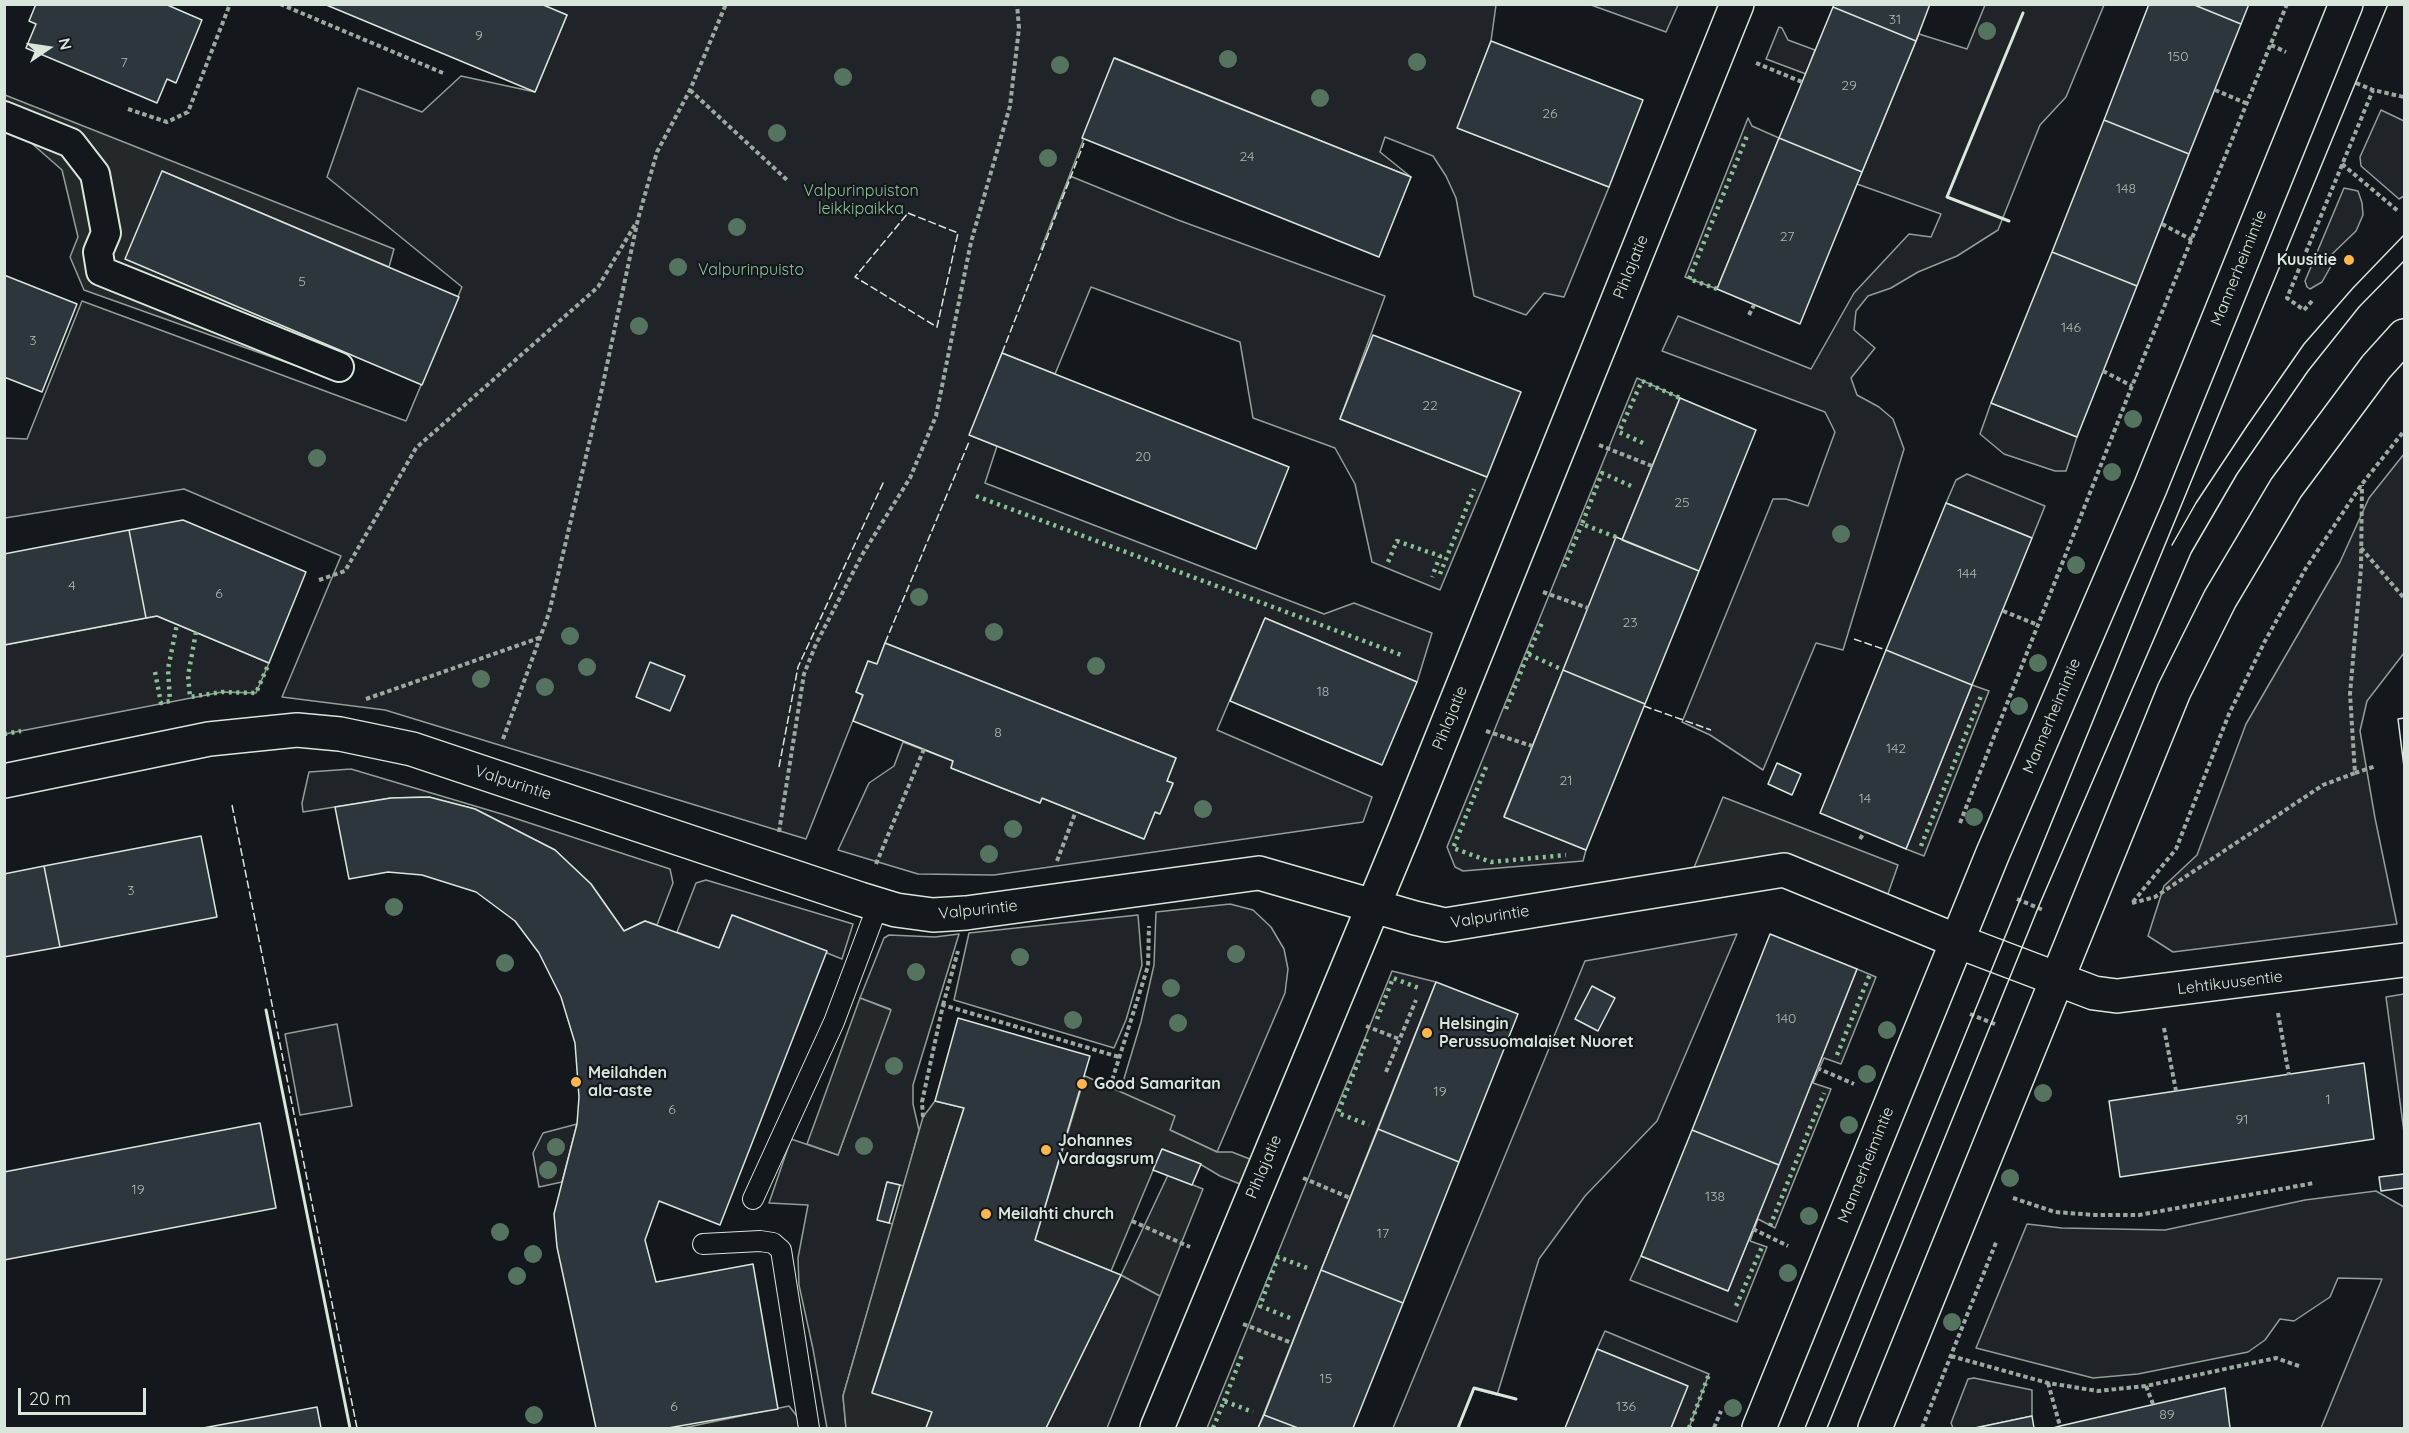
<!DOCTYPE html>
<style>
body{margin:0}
#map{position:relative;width:2409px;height:1433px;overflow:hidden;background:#14181c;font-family:Quicksand,sans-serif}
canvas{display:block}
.frame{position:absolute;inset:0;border:6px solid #d8e6dc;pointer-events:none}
.north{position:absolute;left:18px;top:18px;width:60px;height:60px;-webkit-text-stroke:4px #14181c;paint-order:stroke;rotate:77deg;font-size:16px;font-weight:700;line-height:24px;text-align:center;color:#d8e6dc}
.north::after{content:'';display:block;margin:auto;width:21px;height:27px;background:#d8e6dc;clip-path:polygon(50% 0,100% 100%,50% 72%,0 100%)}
.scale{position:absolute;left:18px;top:1388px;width:128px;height:27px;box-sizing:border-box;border:3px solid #d8e6dc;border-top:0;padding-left:8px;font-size:18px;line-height:21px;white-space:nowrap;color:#d8e6dc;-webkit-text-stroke:4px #14181c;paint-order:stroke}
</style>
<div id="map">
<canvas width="2409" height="1433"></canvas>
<div class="frame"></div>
<div class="north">N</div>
<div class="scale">20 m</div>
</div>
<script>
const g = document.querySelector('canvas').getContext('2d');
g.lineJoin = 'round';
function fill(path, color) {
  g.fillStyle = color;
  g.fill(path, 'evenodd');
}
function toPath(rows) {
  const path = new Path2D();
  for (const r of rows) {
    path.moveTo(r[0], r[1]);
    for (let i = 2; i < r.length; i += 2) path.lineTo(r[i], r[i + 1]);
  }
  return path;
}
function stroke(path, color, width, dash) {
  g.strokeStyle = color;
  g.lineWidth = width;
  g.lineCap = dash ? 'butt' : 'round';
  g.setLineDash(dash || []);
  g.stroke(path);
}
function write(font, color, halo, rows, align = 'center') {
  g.font = font + ' Quicksand,sans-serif';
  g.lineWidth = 4.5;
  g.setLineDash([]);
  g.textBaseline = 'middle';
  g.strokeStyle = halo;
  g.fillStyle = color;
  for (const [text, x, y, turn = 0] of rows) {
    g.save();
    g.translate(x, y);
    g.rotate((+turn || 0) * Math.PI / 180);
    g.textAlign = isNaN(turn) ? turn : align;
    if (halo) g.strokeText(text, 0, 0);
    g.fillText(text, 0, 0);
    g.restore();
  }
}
const green = toPath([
 [541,5,1496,5,1491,41,1458,128,1609,187,1564,297,1544,293,1526,315,1474,296,1456,198,1446,176,1433,156,1385,137,1380,152,1411,177,1115,58,1041,249,1070,176,1178,220,1385,296,1340,419,1487,477,1440,590,1372,562,1355,484,1335,448,1253,418,1240,342,1091,287,1055,374,1002,353,970,435,997,446,985,483,1324,614,1354,603,1432,633,1417,682,1265,618,1217,730,1372,797,1363,822,994,875,918,874,838,850,869,783,894,766,903,742,953,761,951,768,1040,803,1042,798,1144,839,1155,812,1160,814,1173,784,1167,781,1176,758,885,643,877,664,868,661,856,692,863,695,806,839,385,710,282,697,341,556,184,489,5,518,5,438,27,439,82,301,406,421,462,287,327,177,358,88,422,112,461,76,535,92,567,15,541,5],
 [1591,5,1678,5,1666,32,1591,5],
 [1985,5,2104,5,2066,97,2040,125,1998,230,1957,256,1918,272,1891,288,1868,296,1856,311,1854,330,1875,348,1851,378,1857,395,1879,407,1893,419,1904,449,1843,650,1816,643,1763,770,1710,735,1682,722,1773,499,1786,499,1808,506,1835,432,1825,412,1662,351,1678,316,1811,369,1854,293,1909,234,1931,237,1941,214,1857,184,1919,34,1967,49,1985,5],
 [1779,27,1782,28,1788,40,1815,50,1806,74,1766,59,1779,27],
 [2381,110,2404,121,2404,196,2399,199,2361,166,2360,157,2381,110],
 [1748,118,1752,126,1779,138,1717,289,1685,277,1748,118],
 [2344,188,2358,191,2362,203,2363,215,2356,231,2329,257,2331,266,2322,282,2310,289,2307,287,2305,281,2344,188],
 [1637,378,1680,398,1622,540,1568,658,1504,816,1586,850,1583,861,1463,871,1455,867,1447,847,1637,378],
 [1991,403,2077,437,2066,471,2055,471,2004,454,1980,434,1991,403],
 [2404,454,2404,653,2367,701,2360,731,2375,818,2397,924,2173,952,2148,936,2164,886,2197,855,2246,724,2340,562,2369,498,2404,454],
 [1967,474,2045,506,2032,538,1946,503,1956,480,1967,474],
 [157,616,269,663,256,693,222,692,5,734,5,645,157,616],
 [1972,685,1989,691,1924,856,1906,849,1972,685],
 [351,769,505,815,670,869,673,883,657,925,645,921,624,931,591,884,555,850,475,809,429,797,391,798,303,812,302,803,309,772,351,769],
 [706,880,853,924,842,959,732,915,719,948,677,932,696,883,706,880],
 [1230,904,1253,910,1271,927,1284,949,1288,969,1285,993,1217,1152,1170,1130,1174,1116,1120,1092,1141,1022,1154,965,1156,912,1230,904],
 [1138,915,1142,965,1126,1020,1114,1048,954,1000,969,933,1138,915],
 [959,934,913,1085,913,1104,919,1130,904,1186,887,1182,878,1220,893,1224,843,1396,846,1428,827,1428,813,1349,799,1285,798,1258,808,1205,769,1203,791,1139,838,1155,890,1009,860,998,884,938,889,935,935,937,959,934],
 [1737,934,1657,1121,1585,1196,1539,1259,1497,1395,1474,1389,1458,1428,1393,1428,1585,961,1737,934],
 [1857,969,1876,977,1841,1064,1824,1058,1813,1083,1831,1089,1775,1228,1758,1219,1750,1241,1767,1247,1737,1322,1630,1280,1641,1256,1728,1291,1857,969],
 [1392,971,1436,982,1258,1428,1207,1428,1392,971],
 [337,1024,352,1106,300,1115,285,1034,337,1024],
 [577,1124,562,1182,539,1187,533,1153,543,1133,577,1124],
 [2376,1191,2404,1207,2404,1428,2321,1428,2382,1279,2338,1278,2330,1297,2294,1321,2280,1319,2265,1340,2248,1352,2138,1374,2093,1378,1976,1348,2027,1224,2062,1228,2165,1230,2305,1200,2376,1191],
 [1121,1275,1160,1296,1107,1428,1046,1428,1121,1275],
 [1605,1331,1709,1374,1689,1428,1671,1428,1687,1386,1597,1349,1605,1331],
 [1974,1378,2032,1390,2032,1416,1975,1428,1953,1428,1951,1423,1968,1379,1974,1378],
 [789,1406,800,1420,799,1428,683,1428,789,1406]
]);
const parking = toPath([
 [5,95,394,249,389,267,162,171,346,352,333,379,84,290,70,257,78,237,62,170,29,141,5,132,5,95],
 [1723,797,1898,865,1882,911,1784,870,1686,887,1723,797],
 [2404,994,2404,1132,2386,997,2404,994],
 [860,998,891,1010,838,1155,807,1144,860,998],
 [1085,1076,1175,1116,1170,1130,1217,1152,1232,1152,1265,1165,1255,1190,1220,1176,1200,1164,1162,1149,1111,1271,1035,1240,1085,1076],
 [935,1101,964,1108,872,1392,932,1412,926,1428,846,1428,843,1396,923,1117,935,1101],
 [1168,1175,1203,1189,1160,1296,1121,1275,1168,1175]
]);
const building = toPath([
 [36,4,165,4,202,20,176,83,167,79,157,103,26,48,36,24,29,21,36,4],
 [324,4,541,4,567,15,535,92,324,4],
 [1834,4,1930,4,1916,41,1833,7,1834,4],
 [2149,4,2192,4,2241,24,2189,154,2104,120,2149,4],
 [2192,4,2249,4,2241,24,2192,4],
 [1833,7,1916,41,1862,172,1779,138,1833,7],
 [1491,41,1643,100,1609,187,1457,128,1491,41],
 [1114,58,1411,177,1379,257,1082,138,1114,58],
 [2104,120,2189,154,2137,286,2052,252,2104,120],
 [1779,138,1862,172,1800,324,1717,289,1779,138],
 [162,171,459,297,422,385,125,259,162,171],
 [2052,252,2137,286,2077,437,1991,403,2052,252],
 [4,275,77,304,42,392,4,377,4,275],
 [1373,335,1521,392,1487,477,1340,419,1373,335],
 [1002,353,1289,467,1256,549,969,435,1002,353],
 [1680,398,1756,430,1699,571,1622,540,1680,398],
 [1946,503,2032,538,1972,685,1886,650,1946,503],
 [183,520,306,572,269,663,157,616,146,618,129,530,183,520],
 [129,530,146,618,4,645,4,554,129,530],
 [1616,537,1699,571,1645,704,1563,670,1616,537],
 [1265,618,1417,682,1382,765,1230,701,1265,618],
 [885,643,1176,758,1167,781,1173,783,1160,814,1155,812,1144,839,1042,798,1040,803,951,768,953,761,853,721,863,695,856,692,868,661,877,664,885,643],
 [1886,650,1972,685,1906,849,1820,813,1886,650],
 [650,662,685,676,670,711,636,697,650,662],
 [1563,670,1645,704,1586,850,1504,817,1563,670],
 [2404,718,2404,767,2398,719,2404,718],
 [2404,718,2404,767,2398,719,2404,718],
 [1777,763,1801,774,1792,795,1768,784,1777,763],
 [429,797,475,809,555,850,591,884,624,931,645,921,719,948,732,915,827,951,720,1225,659,1201,645,1240,656,1282,753,1264,778,1409,668,1428,596,1428,557,1247,554,1214,577,1124,579,1097,575,1043,561,997,539,953,515,921,476,892,422,875,388,872,349,879,335,807,391,798,429,797],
 [201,836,217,917,60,947,44,866,201,836],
 [44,866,60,947,4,957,4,874,44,866],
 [1770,934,1857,969,1779,1165,1692,1130,1770,934],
 [1436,982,1518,1014,1459,1162,1378,1129,1436,982],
 [1592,986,1615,998,1598,1031,1575,1019,1592,986],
 [958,1018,1090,1056,1035,1240,1121,1275,1046,1428,926,1428,932,1412,872,1393,964,1108,935,1101,958,1018],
 [2364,1063,2374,1139,2120,1177,2109,1101,2364,1063],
 [260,1123,276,1208,4,1260,4,1172,260,1123],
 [1378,1129,1459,1162,1403,1303,1321,1270,1378,1129],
 [1692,1130,1779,1165,1728,1291,1641,1256,1692,1130],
 [1162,1149,1201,1164,1192,1185,1153,1170,1162,1149],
 [2404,1174,2404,1188,2381,1191,2379,1177,2404,1174],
 [887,1182,900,1185,889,1223,877,1220,887,1182],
 [1321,1270,1403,1303,1353,1428,1298,1428,1264,1415,1321,1270],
 [1597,1349,1688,1386,1671,1428,1565,1428,1597,1349],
 [2225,1388,2230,1428,2053,1428,2060,1426,2225,1388],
 [317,1407,321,1428,203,1428,317,1407],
 [1264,1415,1298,1428,1258,1428,1264,1415],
 [2032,1416,2034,1428,1975,1428,2032,1416]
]);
const path = toPath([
 [280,4,443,73],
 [2271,45,2286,52],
 [1756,63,1802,82],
 [2356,83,2373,90,2404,97],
 [690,90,787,180],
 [2215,90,2248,104],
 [128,109,167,122,188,112,230,4],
 [2342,164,2398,211],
 [2162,224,2192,240],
 [2312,301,2304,310,2287,298,2373,90],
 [1749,315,1754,305],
 [2103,371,2132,386],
 [1599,445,1652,466],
 [2361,548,2404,598],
 [319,580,345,571,416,448,598,287,636,223],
 [1543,592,1588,608],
 [2003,611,2038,625],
 [366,699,539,638],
 [1486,731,1532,746],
 [503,739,549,613,601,393,638,219,657,152,690,90,726,4],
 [2355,773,2376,766],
 [1960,823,2132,386,2287,4],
 [779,832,804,674,816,644,862,555,910,478,936,416,971,242,1010,106,1019,28,1017,4],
 [1860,839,1865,831],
 [1057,861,1076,811],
 [876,864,924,749],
 [2017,899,2043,910],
 [2133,902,2176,849,2229,714,2265,641,2306,568,2362,484,2404,431],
 [2132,903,2155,897,2323,785,2355,773,2350,694,2361,568,2362,485],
 [943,1005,958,951],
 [2278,1013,2289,1075],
 [1970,1014,1997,1025],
 [1366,1026,1399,1039],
 [2164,1028,2176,1091],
 [1817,1068,1854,1084],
 [1386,1072,1416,1000],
 [1110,1087,1148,966,1149,926],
 [923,1117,922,1102,943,1005,1119,1057],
 [1303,1178,1350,1198],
 [2013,1198,2055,1212,2095,1215,2139,1215,2314,1183],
 [1132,1221,1190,1247],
 [1753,1229,1788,1246],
 [1243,1324,1292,1343],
 [1951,1356,2048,1383,2098,1391,2146,1386,2276,1358,2299,1366],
 [2048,1383,2060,1426],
 [2146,1386,2153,1404],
 [1714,1428,1721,1411],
 [1922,1428,1997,1240]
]);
const service = toPath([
 [753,1199,834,1022,878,905],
 [703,1244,760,1241,773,1243,781,1250,809,1428]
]);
const pedestrian = toPath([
 [4,116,71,143,95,174,106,233,98,252,101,271,339,367]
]);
const minor = toPath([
 [4,781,209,739,297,730,340,734,412,749,860,899,896,910,933,915,966,913,1259,873,1415,918,1445,925,1784,870,1957,941,2094,993,2117,996,2404,960],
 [1157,1428,1404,832,1737,4]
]);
const primary = toPath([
 [1759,1428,1993,853,2150,488,2346,4],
 [1875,1428,2174,691,2220,599,2286,488,2376,367,2404,336]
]);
const tram = toPath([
 [2172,545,2196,503,2247,426,2304,344,2353,288,2404,235],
 [1805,1428,2134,620,2388,4],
 [1827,1428,2038,908,2191,553,2237,474,2308,371,2359,307,2404,261]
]);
const hedge = toPath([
 [1717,289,1689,279,1747,136],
 [1643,443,1619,432,1642,381,1680,398],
 [976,496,1404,656],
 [1616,537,1582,524,1602,473,1631,486],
 [1388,562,1397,541,1440,556,1432,577],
 [1564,567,1582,524],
 [1440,574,1474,489],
 [196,632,188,676,190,697,222,692,256,693,269,663],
 [1528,654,1542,623],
 [155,672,161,703,170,701,168,669,177,624],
 [1506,709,1528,654,1563,670],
 [4,734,21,731],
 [1486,767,1453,848,1491,862,1566,855],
 [1921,846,1981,696],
 [1377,1019,1393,978,1421,989],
 [1367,1039,1338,1113,1369,1125],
 [1837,1055,1870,974],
 [1770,1226,1824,1093],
 [1736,1306,1762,1247],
 [1290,1318,1260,1306,1278,1257,1310,1269],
 [1224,1401,1242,1355],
 [1213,1428,1224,1401,1253,1412],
 [1689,1428,1709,1374]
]);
const fence = toPath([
 [908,213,958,233,937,327,855,277,908,213],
 [1002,353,1084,143],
 [1854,639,1886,650],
 [885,643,969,442],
 [1644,706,1711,730],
 [779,767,798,667,884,481],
 [232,805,357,1428]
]);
const wall = toPath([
 [2009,221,1947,197,2023,13],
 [266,1010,350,1428],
 [1458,1428,1474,1388,1516,1399]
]);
const trees = [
 [1987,31],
 [1228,59],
 [1417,62],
 [1060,65],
 [843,77],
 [1320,98],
 [777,133],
 [1048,158],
 [737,227],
 [678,267],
 [639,326],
 [2133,419],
 [317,458],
 [2112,472],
 [1841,534],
 [2076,565],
 [919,597],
 [994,632],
 [570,636],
 [2038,663],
 [1096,666],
 [587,667],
 [481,679],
 [545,687],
 [2019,706],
 [1203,809],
 [1974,817],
 [1013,829],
 [989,854],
 [394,907],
 [1236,954],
 [1020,957],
 [505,963],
 [916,972],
 [1171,988],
 [1073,1020],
 [1178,1023],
 [1887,1030],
 [894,1066],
 [1867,1074],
 [2043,1093],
 [1849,1125],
 [864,1146],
 [556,1147],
 [548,1170],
 [2010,1178],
 [1809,1216],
 [500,1232],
 [533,1254],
 [1788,1273],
 [517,1276],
 [1952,1322],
 [1733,1408],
 [534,1415]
];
const markers = [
 [2349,260,6,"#ffb74d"],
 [1427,1033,6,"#ffb74d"],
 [576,1082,6,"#ffb74d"],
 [1082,1084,6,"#ffb74d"],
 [1046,1150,6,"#ffb74d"],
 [986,1214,6,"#ffb74d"]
];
const numberNames = [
 ["31",1895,20],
 ["9",479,36],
 ["150",2178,57],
 ["7",124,63],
 ["29",1849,86],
 ["26",1550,114],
 ["24",1247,157],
 ["148",2126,189],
 ["27",1787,237],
 ["5",302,282],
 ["146",2071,328],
 ["3",33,341],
 ["22",1430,406],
 ["20",1143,457],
 ["25",1682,503],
 ["144",1967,574],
 ["4",72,586],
 ["6",219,594],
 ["23",1630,623],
 ["18",1323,692],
 ["8",998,733],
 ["142",1896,749],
 ["21",1566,781],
 ["14",1865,799],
 ["3",131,891],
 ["140",1786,1019],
 ["19",1440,1092],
 ["1",2328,1100],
 ["6",672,1110],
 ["91",2242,1120],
 ["19",138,1190],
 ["138",1715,1197],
 ["17",1383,1234],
 ["15",1326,1379],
 ["6",674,1407],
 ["136",1626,1407],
 ["89",2167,1415]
];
const parkNames = [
 ["Valpurinpuiston",861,191],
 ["leikkipaikka",861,209],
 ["Valpurinpuisto",751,270]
];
const poiNames = [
 ["Kuusitie",2337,260,"right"],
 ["Helsingin",1439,1024],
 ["Perussuomalaiset Nuoret",1439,1042],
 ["Meilahden",588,1073],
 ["ala-aste",588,1091],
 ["Good Samaritan",1094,1084],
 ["Johannes",1058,1141],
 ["Vardagsrum",1058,1159],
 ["Meilahti church",998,1214]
];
const streetNames = [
 ["Pihlajatie",1631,267,-68],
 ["Mannerheimintie",2239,268,-68],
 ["Mannerheimintie",2052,716,-67],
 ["Pihlajatie",1450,718,-68],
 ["Valpurintie",513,783,18],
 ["Valpurintie",978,910,-6],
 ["Valpurintie",1490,917,-9],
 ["Lehtikuusentie",2230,983,-7],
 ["Mannerheimintie",1866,1165,-68],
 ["Pihlajatie",1264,1167,-67]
];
fill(green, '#202428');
stroke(green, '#939e99', 1.5);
fill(parking, '#24282b');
stroke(parking, '#939e99', 1.5);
fill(building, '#2c363c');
stroke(building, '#d8e6dc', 1.5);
stroke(service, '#d8e6dc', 22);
stroke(pedestrian, '#d8e6dc', 32);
stroke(minor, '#d8e6dc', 36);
stroke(primary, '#d8e6dc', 36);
stroke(path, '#9da8a2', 4, [4.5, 3]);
stroke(service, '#14181c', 20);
stroke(pedestrian, '#14181c', 28);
stroke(minor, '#14181c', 33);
stroke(primary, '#14181c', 33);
stroke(tram, '#d8e6dc', 1.5);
stroke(hedge, '#8ac095', 4.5, [3, 4.5]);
stroke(fence, '#d8e6dc', 1.5, [8, 3]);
stroke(wall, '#d8e6dc', 3);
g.fillStyle = '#55745f';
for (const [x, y] of trees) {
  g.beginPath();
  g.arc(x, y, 9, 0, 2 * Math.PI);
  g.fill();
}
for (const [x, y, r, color] of markers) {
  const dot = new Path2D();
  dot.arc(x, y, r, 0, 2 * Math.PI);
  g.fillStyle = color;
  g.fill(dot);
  stroke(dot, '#14181c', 2);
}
write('14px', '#adbab4', null, numberNames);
write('16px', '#8ac095', '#14181c', parkNames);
write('bold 16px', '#d8e6dc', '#14181c', poiNames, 'left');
write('16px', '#d8e6dc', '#14181c', streetNames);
</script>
